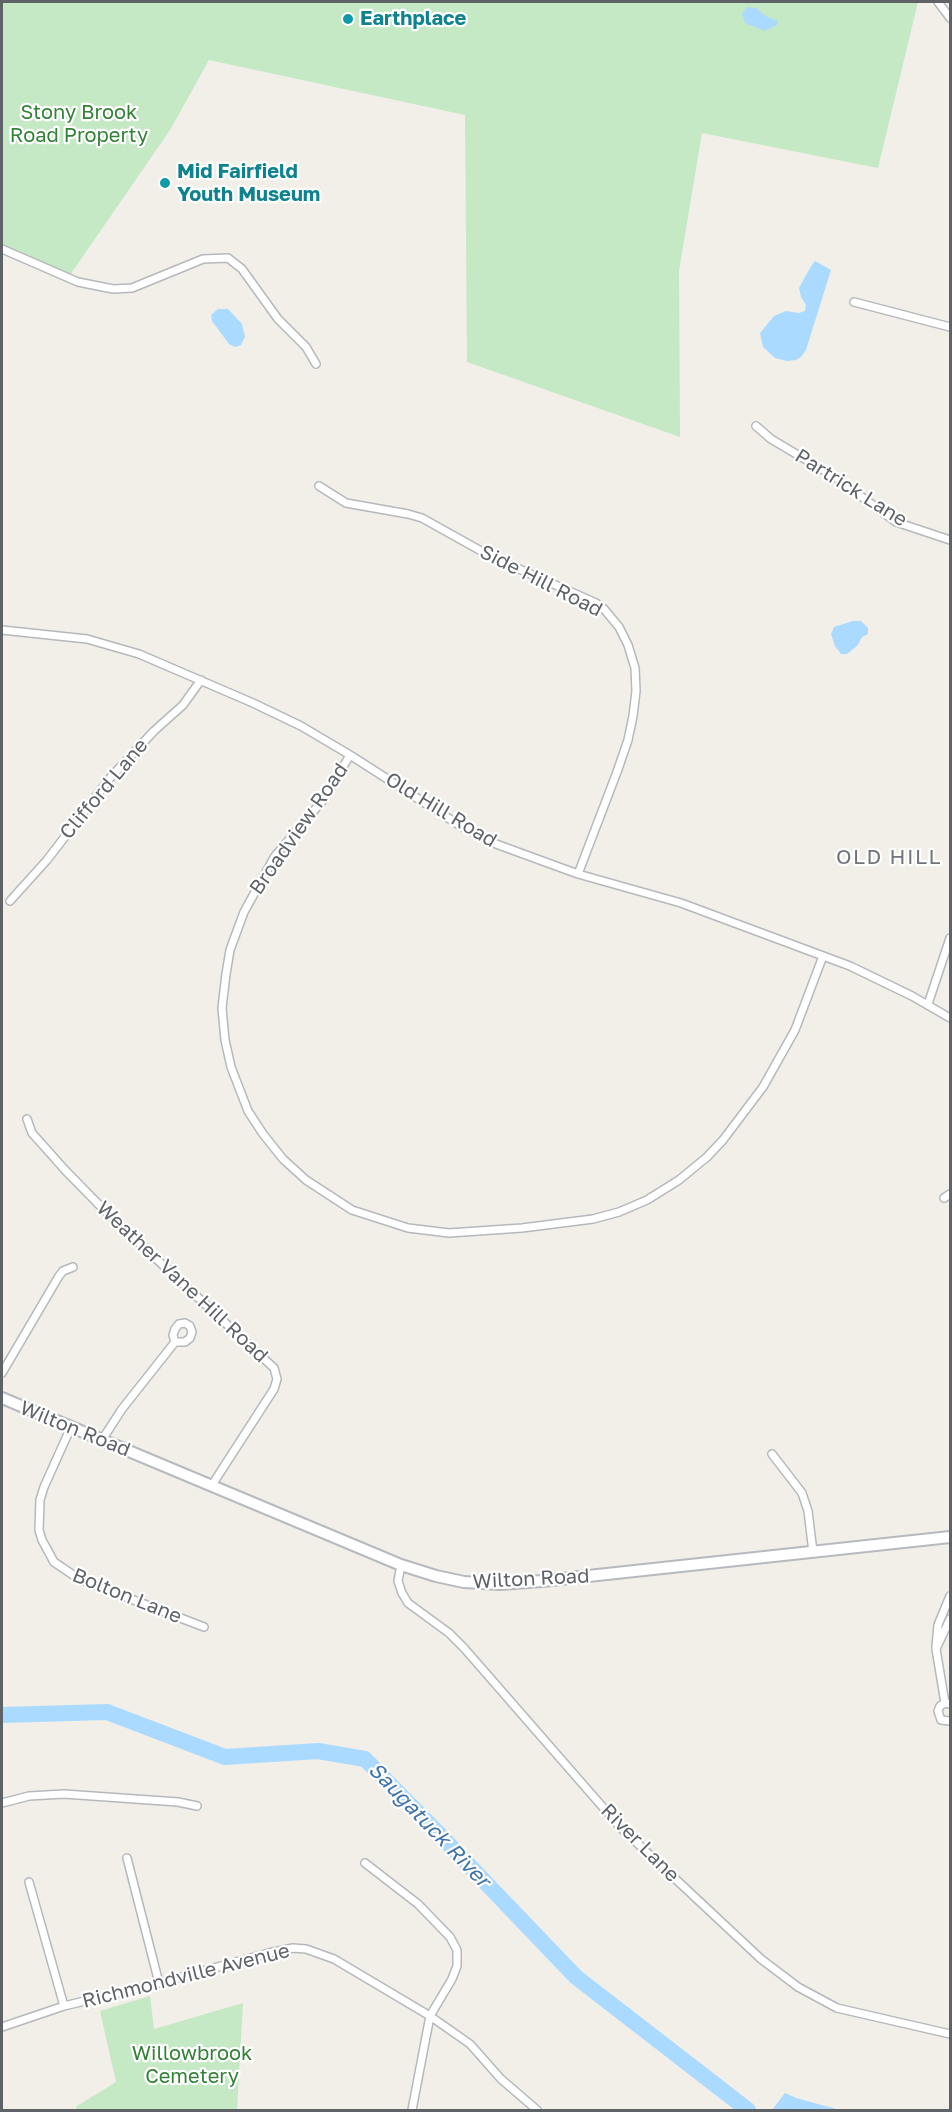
<!DOCTYPE html>
<style>
body{margin:0}
#map{position:relative;width:952px;height:2112px;overflow:hidden;background:#f1efe8;font-family:"Golos Text",sans-serif}
canvas{display:block}
.frame{position:absolute;inset:0;border:3px solid #5f6368;pointer-events:none}
</style>
<div id="map">
<canvas width="952" height="2112"></canvas>
<div class="frame"></div>
</div>
<script>
const g = document.querySelector('canvas').getContext('2d');
g.lineJoin = 'round';
function fill(path, color) {
  g.fillStyle = color;
  g.fill(path, 'evenodd');
}
function toPath(rows) {
  const path = new Path2D();
  for (const r of rows) {
    path.moveTo(r[0], r[1]);
    for (let i = 2; i < r.length; i += 2) path.lineTo(r[i], r[i + 1]);
  }
  return path;
}
function stroke(path, color, width, dash) {
  g.strokeStyle = color;
  g.lineWidth = width;
  g.lineCap = dash ? 'butt' : 'round';
  g.setLineDash(dash || []);
  g.stroke(path);
}
function write(font, color, halo, rows, align = 'center') {
  g.font = font + ' "Golos Text",sans-serif';
  g.lineWidth = 4.5;
  g.setLineDash([]);
  g.textBaseline = 'middle';
  g.strokeStyle = halo;
  g.fillStyle = color;
  for (const [text, x, y, turn = 0] of rows) {
    g.save();
    g.translate(x, y);
    g.rotate((+turn || 0) * Math.PI / 180);
    g.textAlign = isNaN(turn) ? turn : align;
    if (halo) g.strokeText(text, 0, 0);
    g.fillText(text, 0, 0);
    g.restore();
  }
}
const green = toPath([
 [2,2,918,2,878,168,702,133,679,271,680,437,467,362,465,115,209,60,170,130,68,278,2,250],
 [150,1996,154,2029,243,2003,237,2110,75,2110,77,2106,116,2082,100,2011]
]);
const water = toPath([
 [747,7,756,8,765,16,778,21,777,25,765,31,745,23,742,14],
 [815,261,831,270,806,350,801,357,796,360,787,361,775,358,763,347,760,333,774,316,786,311,799,313,805,311,806,305,801,297,799,288,810,268],
 [218,309,228,309,242,324,245,337,241,345,235,347,229,344,212,321,211,315],
 [853,621,861,621,868,628,868,634,862,637,858,645,847,654,841,654,835,646,831,634,834,627],
 [785,2093,796,2098,840,2110,772,2110]
]);
const river = toPath([
 [2,1715,107,1712,225,1757,318,1751,365,1759,442,1837,576,1977,748,2110]
]);
const minor = toPath([
 [938,2,950,18],
 [2,249,78,282,113,289,132,288,203,259,228,258,242,269,278,319,306,347,316,364],
 [854,302,950,327],
 [756,426,771,439,835,477,896,522,950,540],
 [319,486,346,503,408,514,422,518,490,556,596,603,604,609,619,627,628,645,635,668,636,691,633,716,628,740,617,772,578,874],
 [2,630,87,639,139,654,253,703,301,726,350,755,459,825,496,844,578,874,681,903,850,966,912,996,950,1018],
 [350,755,324,799,275,856,244,912,230,950,226,974,222,1008,225,1040,231,1067,248,1111,263,1134,283,1159,306,1180,352,1210,408,1228,449,1233,522,1228,593,1219,619,1212,647,1200,679,1180,707,1157,723,1140,763,1087,795,1030,823,956],
 [10,901,47,860,110,778,154,731,183,705,201,680],
 [928,1004,950,938],
 [27,1119,32,1133,65,1170,110,1216,274,1368,277,1379,274,1389,212,1485],
 [944,1198,950,1194],
 [2,1373,59,1276,63,1271,73,1267],
 [71,1427,44,1487,40,1500,39,1530,42,1540,54,1562,79,1579,204,1627],
 [102,1440,122,1409,175,1342,173,1335,175,1329,179,1324,185,1323,190,1326,192,1332,190,1338,185,1342,175,1342],
 [772,1454,802,1493,808,1511,813,1552],
 [401,1565,398,1581,402,1593,408,1603,449,1633,464,1648,621,1828,761,1959,798,1987,837,2008,950,2034],
 [936,1647,938,1625,950,1596],
 [945,1703,936,1649,950,1619],
 [950,1704,945,1703,940,1706,938,1711,941,1720,950,1721],
 [2,1803,29,1796,64,1794,178,1802,197,1806],
 [127,1858,159,1983],
 [365,1863,418,1904,450,1937,457,1950,457,1966,452,1979,430,2016,412,2110],
 [29,1882,64,2006],
 [2,2027,64,2006,159,1983,269,1953,293,1948,306,1949,334,1959,430,2016,470,2044,501,2079,537,2110]
]);
const secondary = toPath([
 [2,1398,401,1565,436,1576,464,1582,500,1584,542,1581,950,1537]
]);
const markers = [
 [348,19,6,"#0f9aa8"],
 [165,183,6,"#0f9aa8"]
];
const cultureNames = [
 ["Earthplace",360,19],
 ["Mid Fairfield",177,172],
 ["Youth Museum",177,195]
];
const parkNames = [
 ["Stony Brook",79,113],
 ["Road Property",79,136],
 ["Willowbrook",192,2054],
 ["Cemetery",192,2077]
];
const streetNames = [
 ["Partrick Lane",851,488,32],
 ["Side Hill Road",541,581,27],
 ["Clifford Lane",104,789,-50],
 ["Old Hill Road",441,810,31],
 ["Broadview Road",299,829,-55],
 ["Weather Vane Hill Road",182,1282,43],
 ["Wilton Road",75,1429,22],
 ["Wilton Road",531,1579,-3],
 ["Bolton Lane",127,1596,22],
 ["River Lane",640,1843,45],
 ["Richmondville Avenue",186,1976,-14]
];
const neighbourhoodNames = [
 ["OLD HILL",889,857]
];
const waterNames = [
 ["Saugatuck River",429,1825,46]
];
fill(green, '#c5e8c5');
fill(water, '#aadaff');
stroke(river, '#aadaff', 16);
stroke(minor, '#b5b8bc', 10);
stroke(secondary, '#b6babf', 14);
stroke(minor, '#fff', 7);
stroke(secondary, '#fff', 10);
for (const [x, y, r, color] of markers) {
  const dot = new Path2D();
  dot.arc(x, y, r, 0, 2 * Math.PI);
  g.fillStyle = color;
  g.fill(dot);
  stroke(dot, '#fff', 2);
}
write('bold 20px', '#0d838f', '#fff', cultureNames, 'left');
write('20px', '#348238', '#fff', parkNames);
write('20px', '#5f6368', '#fff', streetNames);
g.letterSpacing = '1.5px';
write('21px', '#70757a', '#fff', neighbourhoodNames);
g.letterSpacing = '0px';
write('italic 21px', '#4174aa', '#fff', waterNames);
</script>
